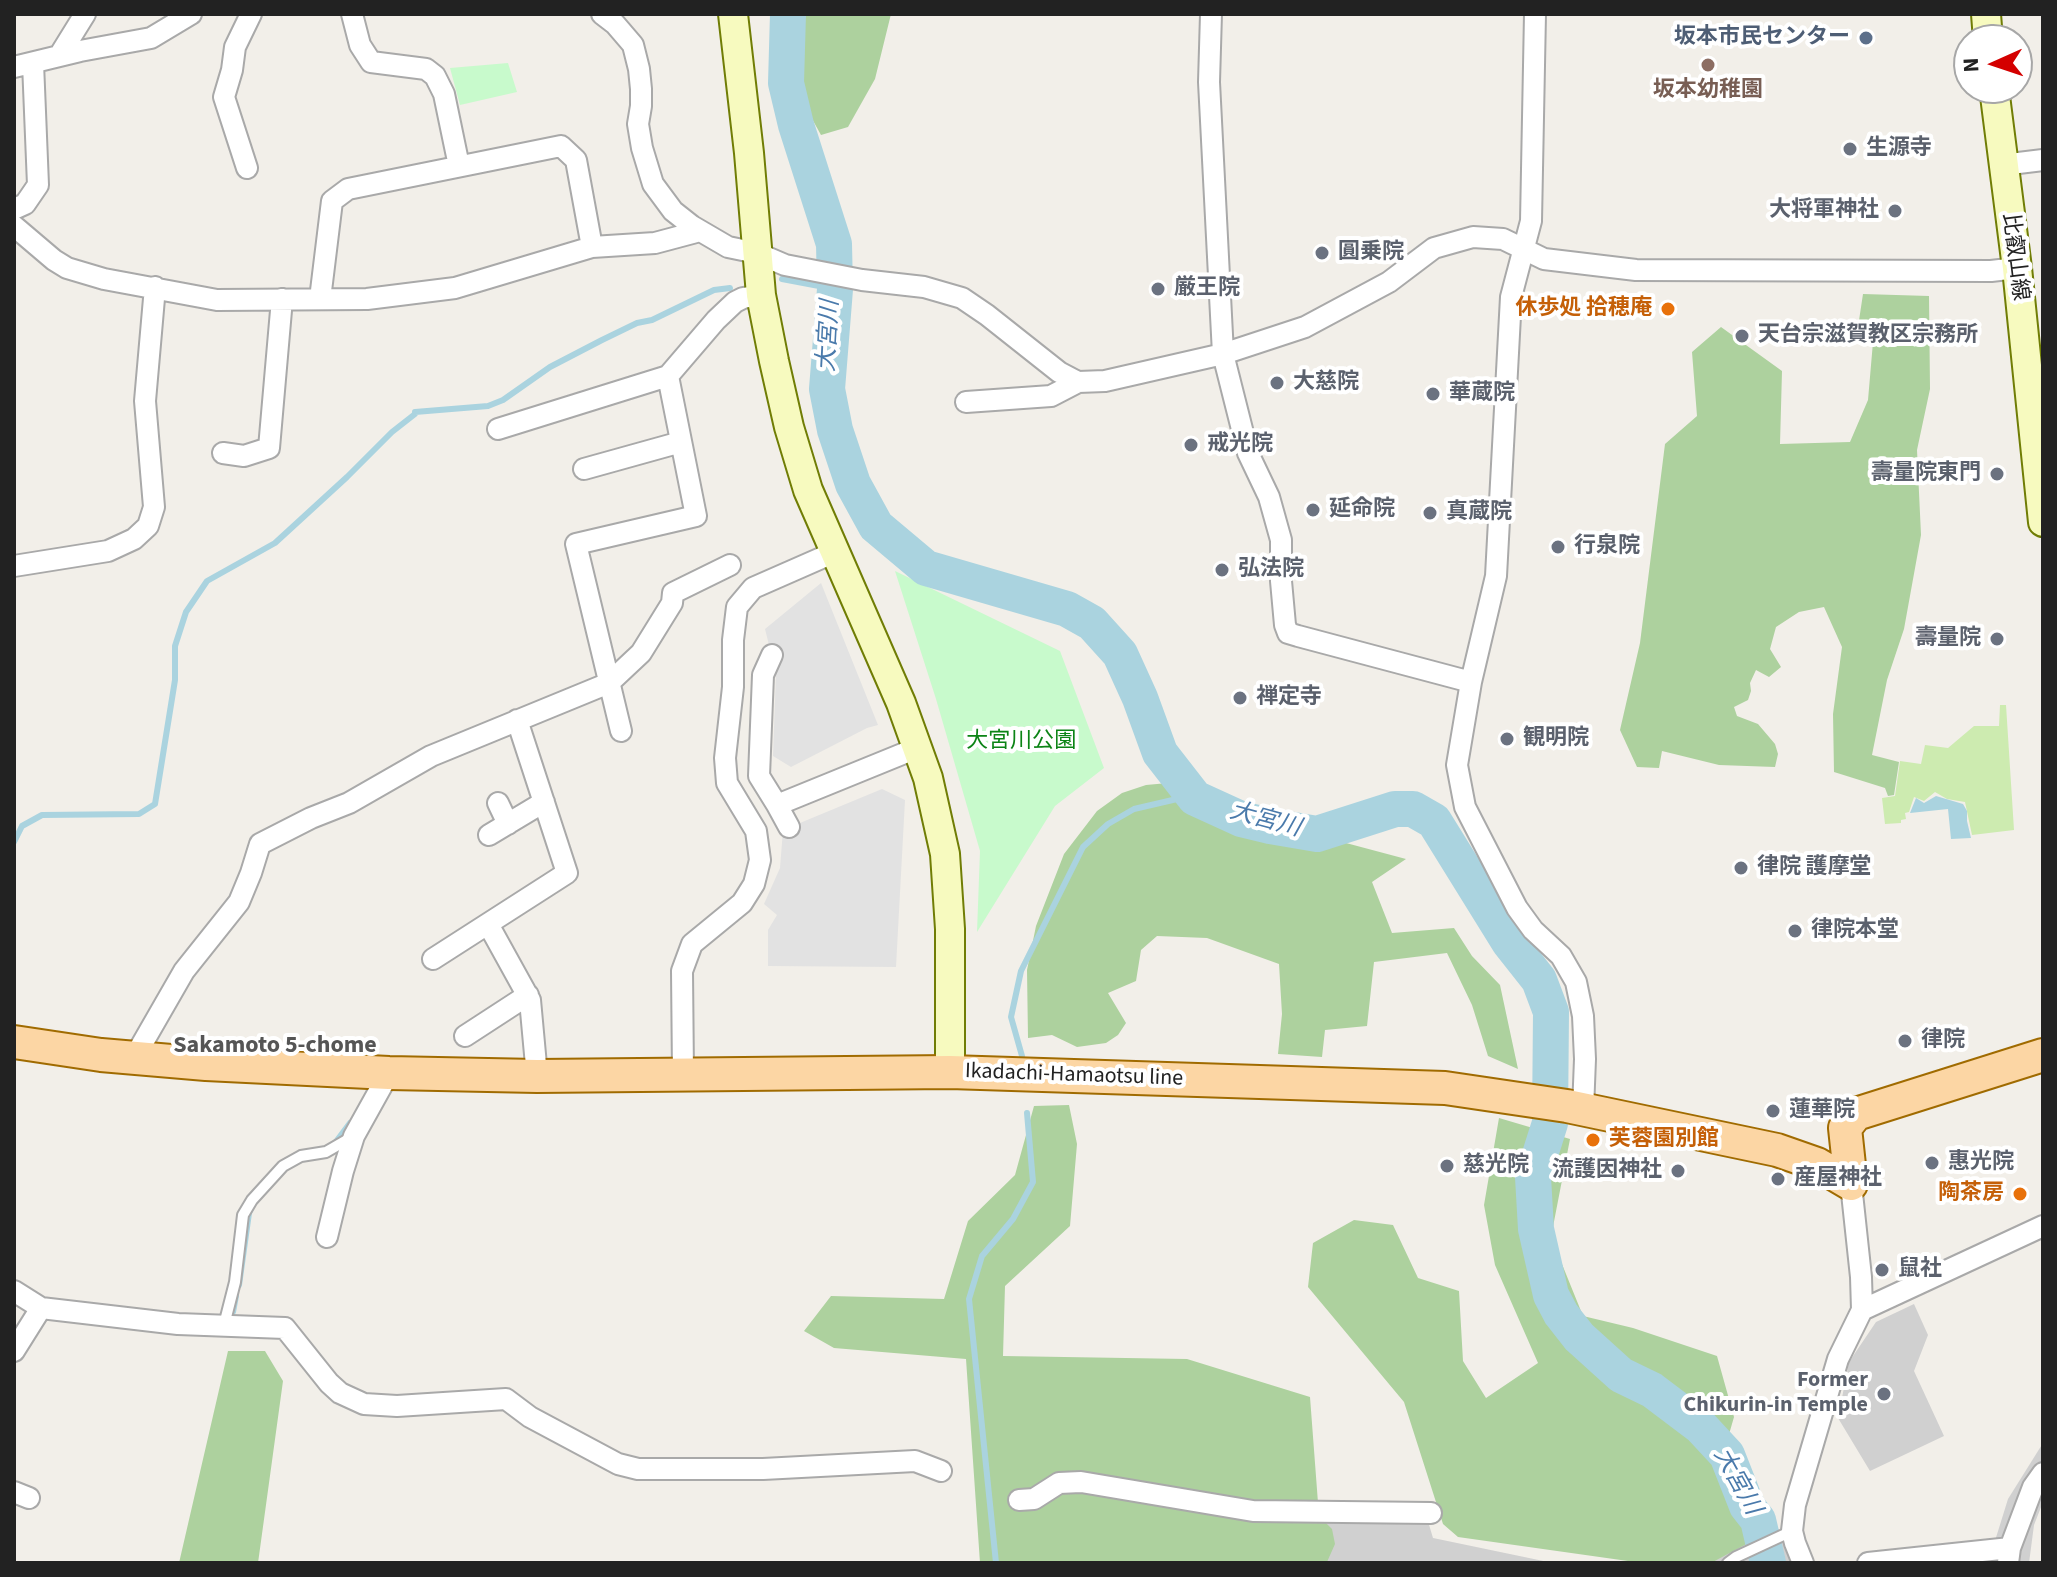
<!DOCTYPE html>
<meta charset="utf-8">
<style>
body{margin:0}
#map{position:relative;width:2057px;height:1577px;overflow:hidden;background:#f2efe9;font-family:"Source Sans 3",sans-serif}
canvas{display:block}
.frame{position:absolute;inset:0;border:16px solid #222;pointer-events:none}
.north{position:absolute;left:1953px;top:24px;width:80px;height:80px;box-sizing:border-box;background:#fff;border:2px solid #a7a7a7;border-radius:50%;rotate:267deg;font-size:22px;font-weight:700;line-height:32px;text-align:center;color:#222}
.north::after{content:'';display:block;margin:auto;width:28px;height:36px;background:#d40000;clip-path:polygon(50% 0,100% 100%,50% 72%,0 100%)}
</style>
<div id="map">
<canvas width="2057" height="1577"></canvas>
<div class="frame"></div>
<div class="north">N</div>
</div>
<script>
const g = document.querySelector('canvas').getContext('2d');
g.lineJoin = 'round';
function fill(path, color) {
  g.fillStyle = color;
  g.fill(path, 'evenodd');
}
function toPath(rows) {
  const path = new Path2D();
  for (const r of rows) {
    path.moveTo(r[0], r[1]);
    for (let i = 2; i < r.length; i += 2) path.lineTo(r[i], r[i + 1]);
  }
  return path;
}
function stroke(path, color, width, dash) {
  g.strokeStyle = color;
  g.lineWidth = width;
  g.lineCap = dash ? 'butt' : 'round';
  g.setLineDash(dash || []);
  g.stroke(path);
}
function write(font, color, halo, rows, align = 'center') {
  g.font = font + ' "Source Sans 3","Noto Sans JP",sans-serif';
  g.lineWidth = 8;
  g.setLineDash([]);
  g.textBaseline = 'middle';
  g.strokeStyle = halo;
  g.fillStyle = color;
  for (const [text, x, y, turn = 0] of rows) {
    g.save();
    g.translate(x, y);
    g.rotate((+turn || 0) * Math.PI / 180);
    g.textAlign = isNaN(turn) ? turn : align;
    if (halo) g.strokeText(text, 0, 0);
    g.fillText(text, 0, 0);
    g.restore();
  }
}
const religious = toPath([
 [1914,1304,1928,1335,1914,1371,1944,1436,1870,1471,1838,1418,1849,1362,1876,1322],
 [2043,1443,2043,1502,2034,1525,2029,1563,1992,1563,1994,1544,2008,1499],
 [1240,1513,1427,1518,1433,1538,1553,1563,1209,1563],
 [1773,1528,1779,1529,1792,1563,1701,1563]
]);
const grass = toPath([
 [2000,705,2006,705,2014,830,1972,835,1965,802,1947,799,1935,792,1924,801,1914,797,1909,812,1905,813,1906,819,1901,820,1901,823,1885,824,1882,798,1895,796,1900,761,1921,764,1925,745,1948,748,1974,726,1999,726]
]);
const forest = toPath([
 [806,14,891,14,875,79,848,127,821,135,806,108,798,47],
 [1863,294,1929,296,1930,389,1917,450,1921,535,1904,629,1887,680,1872,755,1899,762,1894,795,1888,796,1885,788,1834,772,1833,714,1842,647,1824,607,1799,612,1776,627,1770,649,1781,667,1769,677,1756,670,1750,683,1751,691,1748,700,1734,707,1737,716,1758,724,1775,744,1778,754,1775,767,1719,765,1662,751,1659,768,1637,767,1620,730,1640,643,1665,444,1697,416,1692,352,1721,327,1782,371,1780,444,1850,442,1868,400,1873,342,1858,327],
 [1168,783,1188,805,1237,827,1346,843,1406,859,1372,882,1392,933,1454,928,1472,956,1500,985,1518,1069,1488,1056,1472,1005,1447,953,1374,962,1367,1026,1325,1030,1322,1057,1278,1054,1282,1014,1279,964,1207,938,1157,936,1141,950,1136,981,1108,993,1126,1023,1118,1035,1106,1043,1077,1047,1052,1035,1028,1038,1027,970,1036,926,1064,854,1097,811,1122,793,1146,785],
 [1069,1105,1077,1144,1070,1226,1005,1286,1003,1356,1187,1359,1310,1397,1319,1516,1332,1529,1335,1544,1327,1562,980,1563,966,1359,834,1348,804,1331,831,1296,944,1299,968,1221,1015,1175,1034,1106],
 [1499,1118,1570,1139,1551,1237,1583,1316,1633,1328,1717,1356,1734,1417,1721,1462,1736,1499,1756,1533,1752,1541,1711,1563,1642,1563,1458,1537,1443,1524,1404,1402,1308,1287,1313,1243,1354,1220,1393,1225,1418,1278,1459,1291,1463,1361,1486,1398,1538,1363,1495,1265,1484,1205],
 [228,1351,265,1351,283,1381,258,1563,179,1563]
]);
const park = toPath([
 [508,63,517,92,460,105,450,68],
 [895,571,1060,651,1104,768,1055,806,977,932,980,851,936,699]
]);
const parking = toPath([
 [821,583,878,725,867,728,791,767,773,756,776,673,765,629],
 [882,789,905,800,896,967,768,966,768,930,777,915,764,904,780,868,783,830]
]);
const water = toPath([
 [1936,796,1963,804,1967,811,1967,821,1971,838,1951,839,1948,809,1910,813,1916,798,1924,803]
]);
const stream = toPath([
 [782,279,835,289],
 [14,842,22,826,42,815,139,814,155,804,175,680,175,646,186,612,207,581,275,543,347,477,392,432,415,414,415,412,488,406,503,400,550,367,602,340,637,323,652,320,714,290,730,288],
 [1022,1056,1011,1017,1021,971,1083,847,1108,824,1134,809,1177,799,1189,791],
 [335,1143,350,1123],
 [239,1285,249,1213,251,1209],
 [233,1312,236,1296],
 [996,1563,969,1299,982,1256,1013,1219,1033,1182,1027,1113]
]);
const river = toPath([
 [788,14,786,83,796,125,834,244,835,289,827,389,835,430,853,484,876,526,926,568,1067,609,1092,623,1120,654,1140,698,1160,753,1195,798,1241,819,1270,826,1317,834,1395,809,1413,809,1434,821,1509,942,1539,980,1551,1012,1550,1123,1533,1177,1536,1229,1551,1295,1561,1314,1579,1337,1621,1375,1652,1390,1701,1427,1727,1455,1747,1506,1758,1520,1768,1563]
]);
const lane = toPath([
 [224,1325,235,1282,243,1215,252,1200,283,1166,301,1156,326,1152,352,1137],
 [1728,1563,1736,1557,1792,1531]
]);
const street = toPath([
 [352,14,360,45,371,62,426,69,435,76,444,94,459,166],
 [602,14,615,24,633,45,639,69,641,89,641,106,638,124,642,148,653,184,673,211,692,226,728,247,757,253,785,265,862,280,924,287,962,298,987,315,1059,372,1078,382,1105,381,1223,354,1305,327,1389,282,1434,248,1473,237,1503,239,1544,259,1636,270,1991,271,2017,268],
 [1211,14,1209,82,1223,354,1248,453,1269,497,1281,540,1281,581,1285,625,1288,633,1298,636,1471,682],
 [1535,14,1531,221,1511,297,1496,576,1471,682,1457,765,1465,807,1517,908,1533,930,1561,956,1576,982,1583,1016,1585,1059,1583,1110],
 [59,56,85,14],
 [14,67,80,51,151,38,191,14],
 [2002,165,2043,160],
 [247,168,224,97,232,70,235,47,251,14],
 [14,209,25,204,38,185,33,63],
 [14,226,54,260,67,268,104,279,217,300,367,299,455,288,592,247,655,243,700,231],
 [320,299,332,201,348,189,561,146,576,160,592,247],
 [966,402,1051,396,1078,382],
 [498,429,668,376],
 [223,453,244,456,269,448,282,299],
 [584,469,681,442],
 [14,566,108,551,134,539,148,526,154,507,145,401,155,287],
 [772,655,763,675,759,776,777,805,917,748],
 [621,731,576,544,696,516,668,376,716,320,735,302,743,298,761,295],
 [498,803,508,824],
 [777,805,789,827],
 [489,835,544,802],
 [488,924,530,1000,537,1076],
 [433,959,567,873,517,720],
 [465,1036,528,995],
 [134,1058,184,971,239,902,251,873,260,844,311,818,349,803,431,756,609,683,641,653,672,603,673,593,730,565],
 [683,1074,682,971,692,944,742,903,754,884,760,860,756,831,727,783,725,758,733,687,733,640,737,607,753,588,835,552],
 [327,1237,343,1171,354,1136,389,1073],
 [14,1291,41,1308,178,1324,285,1328,329,1383,340,1393,364,1404,397,1406,506,1399,530,1417,618,1464,638,1469,763,1469,915,1461,941,1471],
 [1862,1310,2043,1226],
 [14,1351,41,1308],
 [14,1492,29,1498],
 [1019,1500,1034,1499,1059,1483,1081,1482,1253,1511,1431,1513],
 [1803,1563,1795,1543,1792,1531,1795,1505,1838,1359,1862,1310,1861,1277,1851,1184],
 [1868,1563,2010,1548],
 [2008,1563,2010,1548,2033,1487,2043,1473]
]);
const secondary = toPath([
 [733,14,749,153,761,295,774,361,789,427,808,490,901,703,928,778,945,854,950,929,950,1072],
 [1986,14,1988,40],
 [1994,88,2017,268,2043,522]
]);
const primary = toPath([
 [14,1042,101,1055,206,1064,389,1073,537,1076,950,1072,1445,1088,1567,1106,1777,1150,1817,1164,1851,1184],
 [1851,1184,1845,1128,1856,1114,2043,1055]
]);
const markers = [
 [1866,38,8,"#5c6f8a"],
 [1708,65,8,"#8d6e63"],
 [1850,149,8,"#6b7280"],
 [1895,211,8,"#6b7280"],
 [1322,253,8,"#6b7280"],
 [1158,289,8,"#6b7280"],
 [1668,309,8,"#e8710a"],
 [1742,336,8,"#6b7280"],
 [1277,383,8,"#6b7280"],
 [1433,394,8,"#6b7280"],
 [1191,445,8,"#6b7280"],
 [1997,474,8,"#6b7280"],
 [1313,510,8,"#6b7280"],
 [1430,513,8,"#6b7280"],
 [1558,547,8,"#6b7280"],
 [1222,570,8,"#6b7280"],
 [1997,639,8,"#6b7280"],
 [1240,698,8,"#6b7280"],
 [1507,739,8,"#6b7280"],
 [1741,868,8,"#6b7280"],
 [1795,931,8,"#6b7280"],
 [1905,1041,8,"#6b7280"],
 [1773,1111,8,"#6b7280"],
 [1593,1140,8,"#e8710a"],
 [1932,1163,8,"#6b7280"],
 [1447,1166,8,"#6b7280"],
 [1678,1171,8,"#6b7280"],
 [1778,1179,8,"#6b7280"],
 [2020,1194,8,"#e8710a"],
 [1882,1270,8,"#6b7280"],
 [1884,1394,8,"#6b7280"]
];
const serviceNames = [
 ["坂本市民センター",1850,38]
];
const educationNames = [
 ["坂本幼稚園",1708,91]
];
const worshipNames = [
 ["生源寺",1866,149],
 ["大将軍神社",1879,211,"right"],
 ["圓乗院",1338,253],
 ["厳王院",1174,289],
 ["天台宗滋賀教区宗務所",1758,336],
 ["大慈院",1293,383],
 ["華蔵院",1449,394],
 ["戒光院",1207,445],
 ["壽量院東門",1981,474,"right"],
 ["延命院",1329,510],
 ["真蔵院",1446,513],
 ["行泉院",1574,547],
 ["弘法院",1238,570],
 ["壽量院",1981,639,"right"],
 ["禅定寺",1256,698],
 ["観明院",1523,739],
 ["律院 護摩堂",1757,868],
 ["律院本堂",1811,931],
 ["律院",1921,1041],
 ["蓮華院",1789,1111],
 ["惠光院",1948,1163],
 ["慈光院",1463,1166],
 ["流護因神社",1662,1171,"right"],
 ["産屋神社",1794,1179],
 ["鼠社",1898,1270],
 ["Former",1868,1381,"right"],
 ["Chikurin-in Temple",1868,1406,"right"]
];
const streetNames = [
 ["比叡山線",2014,257,83],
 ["Ikadachi-Hamaotsu line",1074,1076,2]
];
const foodNames = [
 ["休歩処 拾穂庵",1652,309],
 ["芙蓉園別館",1609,1140,"left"],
 ["陶茶房",2004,1194]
];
const parkNames = [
 ["大宮川公園",1021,742]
];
const waterNames = [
 ["大宮川",830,336,-87],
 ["大宮川",1265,821,15],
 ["大宮川",1736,1482,61]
];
const neighbourhoodNames = [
 ["Sakamoto 5-chome",275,1047]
];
fill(religious, '#d0d0d0');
fill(grass, '#cdebb0');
fill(forest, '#add19e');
fill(park, '#c8facc');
fill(parking, '#e2e2e2');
fill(water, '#aad3df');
stroke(stream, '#aad3df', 6);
stroke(river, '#aad3df', 36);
stroke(lane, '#a9a9a9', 14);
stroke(street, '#a9a9a9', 24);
stroke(secondary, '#707d05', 32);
stroke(primary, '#a06b00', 36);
stroke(lane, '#fff', 10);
stroke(street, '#fff', 20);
stroke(secondary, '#f7fabf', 28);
stroke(primary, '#fcd6a4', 32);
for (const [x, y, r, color] of markers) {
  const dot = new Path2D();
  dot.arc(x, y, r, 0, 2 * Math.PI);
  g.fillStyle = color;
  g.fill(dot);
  stroke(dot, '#fff', 3);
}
write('bold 22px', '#4e5e75', '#fff', serviceNames, 'right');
write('bold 22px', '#785e54', '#fff', educationNames);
write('bold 22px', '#5b616d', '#fff', worshipNames, 'left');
write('22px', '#222', '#fff', streetNames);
write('bold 22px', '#c56008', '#fff', foodNames, 'right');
write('22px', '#0c8416', '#fff', parkNames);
write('italic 24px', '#4a7aab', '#fff', waterNames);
write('bold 24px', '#555', '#fff', neighbourhoodNames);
</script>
